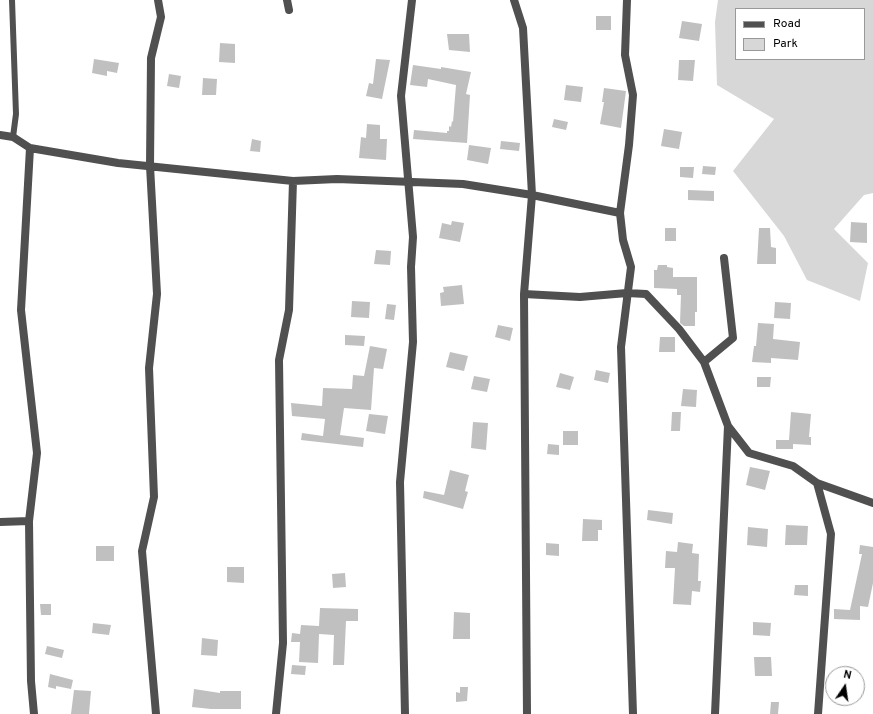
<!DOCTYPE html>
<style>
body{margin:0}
#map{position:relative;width:873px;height:714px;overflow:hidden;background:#fff;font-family:Overpass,sans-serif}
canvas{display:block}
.legend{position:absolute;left:735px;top:8px;width:130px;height:52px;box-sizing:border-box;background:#fff;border:1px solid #999;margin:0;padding:5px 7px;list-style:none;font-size:12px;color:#000}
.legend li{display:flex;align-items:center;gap:8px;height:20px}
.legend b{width:20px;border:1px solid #999}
.north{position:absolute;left:825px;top:666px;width:40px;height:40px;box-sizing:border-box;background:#fff;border:1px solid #999;border-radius:50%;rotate:13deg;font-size:11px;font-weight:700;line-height:16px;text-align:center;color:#000}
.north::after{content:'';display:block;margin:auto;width:14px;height:18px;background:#000;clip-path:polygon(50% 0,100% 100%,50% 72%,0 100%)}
</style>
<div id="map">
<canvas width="873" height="714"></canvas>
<ul class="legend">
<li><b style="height:5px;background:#505050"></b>Road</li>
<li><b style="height:11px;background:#d7d7d7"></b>Park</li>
</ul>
<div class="north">N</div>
</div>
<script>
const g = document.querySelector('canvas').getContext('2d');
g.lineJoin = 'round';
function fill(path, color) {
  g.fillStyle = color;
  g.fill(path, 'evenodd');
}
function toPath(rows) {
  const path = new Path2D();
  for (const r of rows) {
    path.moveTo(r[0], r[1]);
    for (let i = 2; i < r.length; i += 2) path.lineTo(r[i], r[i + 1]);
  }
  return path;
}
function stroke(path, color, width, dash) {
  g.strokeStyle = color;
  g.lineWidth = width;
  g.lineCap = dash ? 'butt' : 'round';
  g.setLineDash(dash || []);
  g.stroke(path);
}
const green = toPath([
 [718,0,873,0,873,193,864,195,834,229,868,263,860,301,807,280,784,236,733,171,774,119,717,85,715,22],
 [736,9,864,9,864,59,736,59]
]);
const building = toPath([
 [596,16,611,16,611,30,596,30],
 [682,21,702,24,699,41,679,38],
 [447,34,469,34,470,52,449,50],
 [220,43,235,44,235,63,219,62],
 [94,59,119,63,117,73,107,71,107,76,92,73],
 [376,59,390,60,382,99,366,96,369,83,373,84],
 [679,60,695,60,693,81,678,80],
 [413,65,441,69,441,67,471,72,466,94,470,95,467,143,413,139,414,130,447,133,447,131,449,131,449,126,451,127,452,121,453,122,456,85,428,79,427,87,410,85],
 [169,74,181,76,179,88,167,86],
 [203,78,217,79,216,95,202,95],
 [566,85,583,87,581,102,564,100],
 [604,88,626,91,621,128,600,124,604,102,602,102],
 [554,119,568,122,566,130,552,127],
 [367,124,380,125,380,139,387,139,386,160,359,158,361,137,366,138],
 [664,129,682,132,679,149,661,146],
 [252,139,261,141,260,152,250,151],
 [501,141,520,143,519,151,500,149],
 [469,145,491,148,488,164,467,160],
 [703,166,716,167,715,175,702,174],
 [680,167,694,167,693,178,680,177],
 [688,190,714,191,714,201,688,200],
 [452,221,464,223,460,242,439,238,442,223,451,225],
 [851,222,867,223,867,243,850,242],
 [665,228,676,228,676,241,665,241],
 [759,228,770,228,771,247,776,248,776,264,757,264],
 [376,250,391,251,390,265,374,264],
 [658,265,667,265,667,267,673,268,673,277,697,277,697,312,695,312,695,326,684,326,680,323,681,295,677,295,677,289,654,288,654,270,657,270],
 [462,285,464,304,441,306,440,293,444,292,443,287],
 [352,301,370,302,369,318,351,317],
 [775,302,791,303,790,319,774,318],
 [387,304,396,305,394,320,385,319],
 [758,323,774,324,773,339,800,342,798,360,771,358,771,363,752,362,754,346,756,346],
 [498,325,513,328,510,341,495,337],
 [345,335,365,336,364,346,345,345],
 [660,337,675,337,675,352,659,352],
 [370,346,387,349,383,369,374,368,371,410,344,408,340,435,364,438,363,447,301,440,302,433,323,436,325,419,292,416,291,403,322,406,323,388,352,389,353,375,364,376],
 [450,352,468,356,464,371,446,367],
 [596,370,610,373,608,383,594,380],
 [560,373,574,377,570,390,556,387],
 [474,376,490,379,487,392,471,389],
 [757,377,771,377,770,387,757,387],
 [683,389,697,390,696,407,681,406],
 [672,412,681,412,680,431,671,431],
 [791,412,811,414,809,437,811,437,811,445,793,444,793,449,776,449,776,440,789,440],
 [369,414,388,416,385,434,366,431],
 [473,422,488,423,486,450,471,448],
 [563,431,578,431,578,445,563,445],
 [548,444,559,445,559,455,547,454],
 [750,467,770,471,765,490,746,485],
 [450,470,469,475,465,491,468,492,463,509,423,498,424,491,444,495],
 [648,510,673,513,672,524,647,520],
 [583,519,602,520,602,530,598,530,598,541,582,541],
 [786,525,808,526,807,545,785,545],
 [748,527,768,529,767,547,747,545],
 [678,542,693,544,692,553,699,554,698,581,701,581,700,592,692,591,691,605,673,604,675,568,665,568,666,551,677,552],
 [546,543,559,544,559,556,546,555],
 [860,545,873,547,873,583,868,607,860,606,860,620,834,619,834,609,850,610,862,554,859,554],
 [96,546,114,546,114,561,96,561],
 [227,567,244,567,244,583,227,582],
 [345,573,346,587,333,588,332,574],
 [795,585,808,585,808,596,794,595],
 [40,604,51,604,51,615,41,615],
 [320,608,358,609,358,621,346,621,344,665,333,665,334,635,319,634,318,663,299,662,300,642,291,642,292,633,300,634,301,625,319,626],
 [454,612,470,613,470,639,453,639],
 [753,622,771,623,770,636,753,635],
 [93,623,111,625,109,635,92,633],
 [202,638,218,640,217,656,201,655],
 [47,646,64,650,62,658,45,654],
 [754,657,771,657,772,676,755,676],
 [292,665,306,666,305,675,291,674],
 [50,674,73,680,71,689,56,686,56,689,48,687],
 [460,687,468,687,467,701,456,702,456,692,460,693],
 [194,689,220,693,220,691,241,691,241,709,211,709,192,707],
 [74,690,91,691,89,714,71,714],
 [771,702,779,702,778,714,770,714]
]);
const pedestrian = toPath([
 [12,0,16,114,13,137]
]);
const minor = toPath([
 [287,0,289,10],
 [514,0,523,28,532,195,620,213],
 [627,0,625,55,633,95,629,145,620,213,623,240,631,267,621,347,633,714],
 [0,135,13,137,30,148,118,163,293,181,337,179,463,184,532,195,524,294,527,714],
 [724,258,733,338,704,362,728,426,749,453,793,466,817,483,873,503],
 [524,294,580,297,627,293,646,294,679,329,704,362],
 [817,483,831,534,818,714],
 [29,521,37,453,21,310,30,148],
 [0,522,29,521,31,681,34,714],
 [156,714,142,551,154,497,149,368,157,294,150,166,151,58,161,17,158,0],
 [276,714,283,643,279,360,289,310,293,181],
 [405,714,400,482,413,342,411,267,413,237,401,96,412,0],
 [715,714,728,426]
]);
fill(green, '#d7d7d7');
fill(building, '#c0c0c0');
stroke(pedestrian, '#505050', 6);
stroke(minor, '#505050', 8);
</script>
